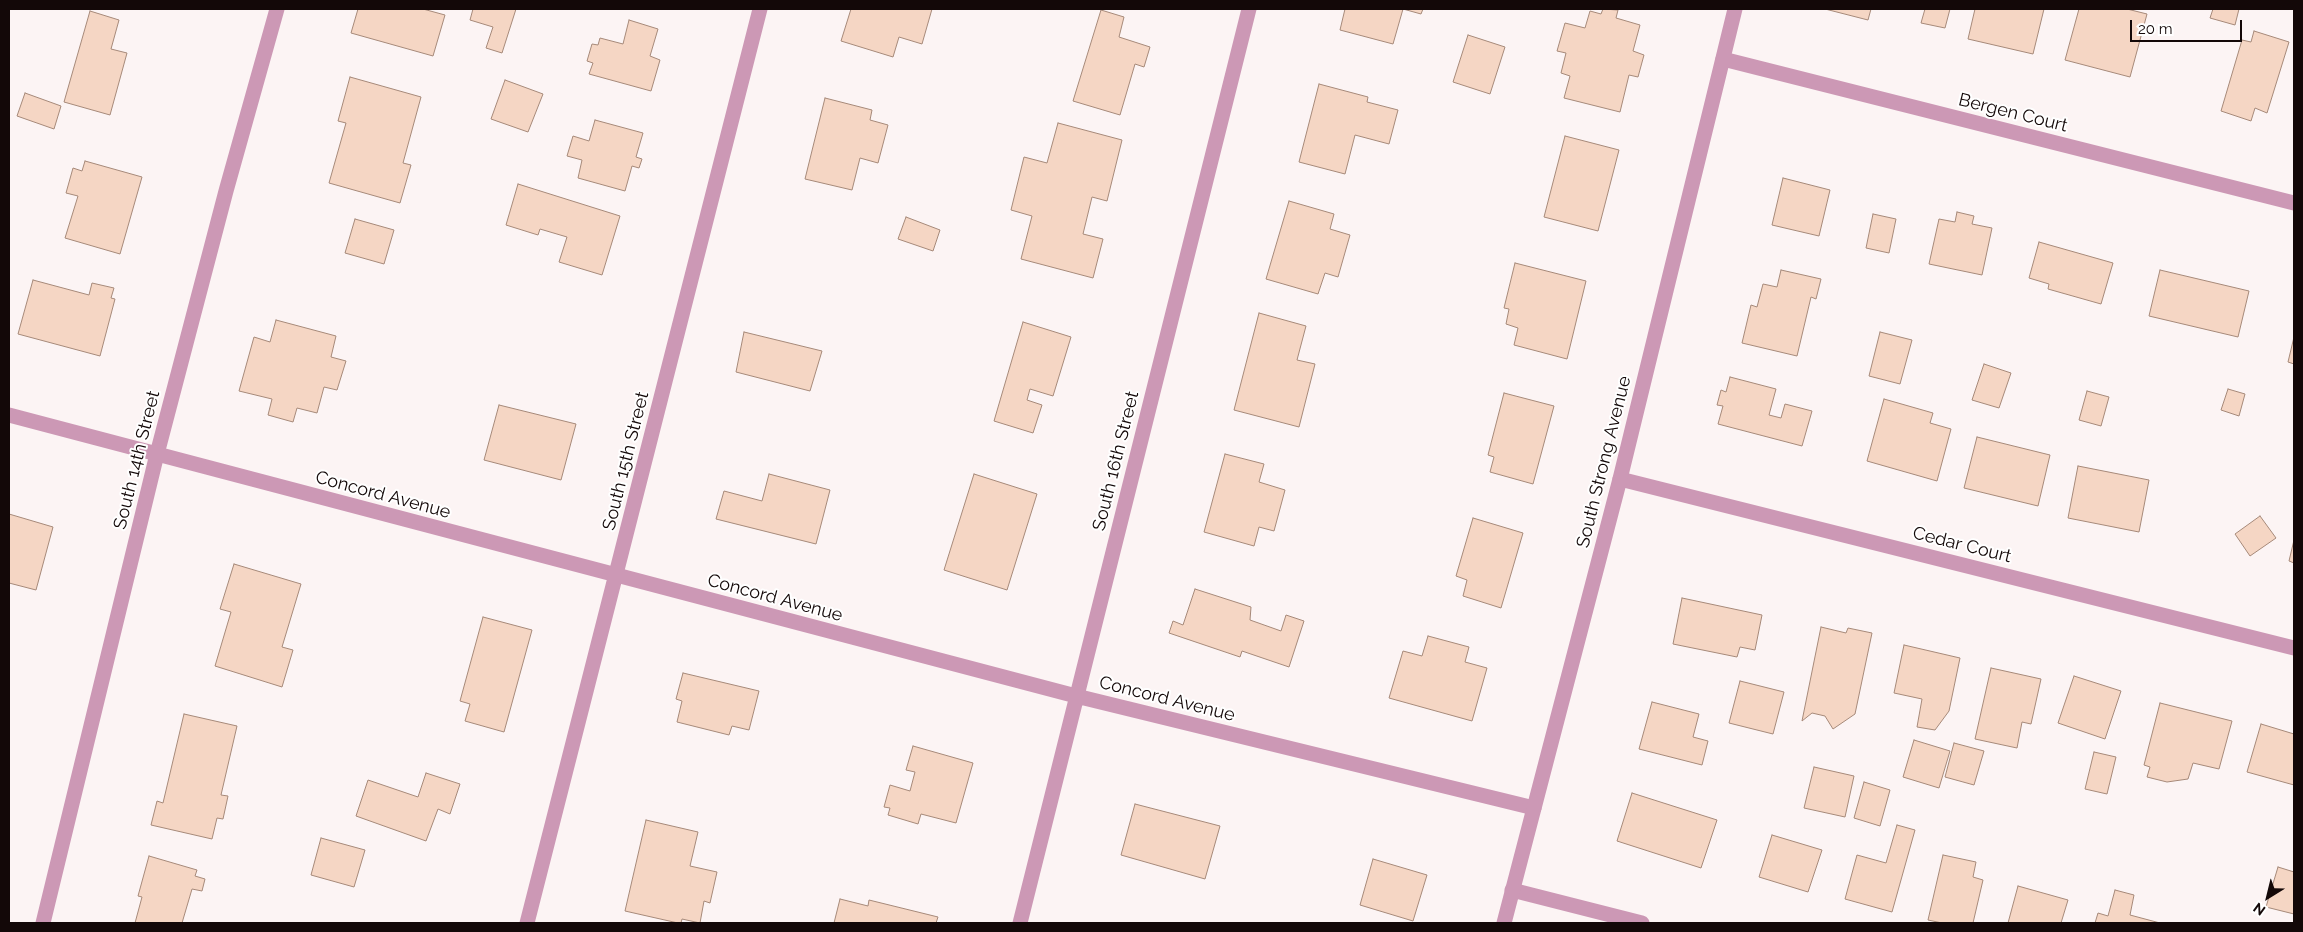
<!DOCTYPE html>
<style>
body{margin:0}
#map{position:relative;width:2303px;height:932px;overflow:hidden;background:#fcf4f4;font-family:Raleway,sans-serif}
canvas{display:block}
.frame{position:absolute;inset:0;border:10px solid #130808;pointer-events:none}
.north{position:absolute;left:2243px;top:872px;width:50px;height:50px;-webkit-text-stroke:4px #fff;paint-order:stroke;rotate:216deg;font-size:14px;font-weight:700;line-height:20px;text-align:center;color:#130808}
.north::after{content:'';display:block;margin:auto;width:18px;height:22px;background:#130808;clip-path:polygon(50% 0,100% 100%,50% 72%,0 100%)}
.scale{position:absolute;left:2130px;top:20px;width:112px;height:22px;box-sizing:border-box;border:2px solid #130808;border-top:0;padding-left:6px;font-size:15px;line-height:18px;white-space:nowrap;color:#130808;-webkit-text-stroke:4px #fff;paint-order:stroke}
</style>
<div id="map">
<canvas width="2303" height="932"></canvas>
<div class="frame"></div>
<div class="north">N</div>
<div class="scale">20 m</div>
</div>
<script>
const g = document.querySelector('canvas').getContext('2d');
g.lineJoin = 'round';
function fill(path, color) {
  g.fillStyle = color;
  g.fill(path, 'evenodd');
}
function toPath(rows) {
  const path = new Path2D();
  for (const r of rows) {
    path.moveTo(r[0], r[1]);
    for (let i = 2; i < r.length; i += 2) path.lineTo(r[i], r[i + 1]);
  }
  return path;
}
function stroke(path, color, width, dash) {
  g.strokeStyle = color;
  g.lineWidth = width;
  g.lineCap = dash ? 'butt' : 'round';
  g.setLineDash(dash || []);
  g.stroke(path);
}
function write(font, color, halo, rows, align = 'center') {
  g.font = font + ' Raleway,sans-serif';
  g.lineWidth = 4;
  g.setLineDash([]);
  g.textBaseline = 'middle';
  g.strokeStyle = halo;
  g.fillStyle = color;
  for (const [text, x, y, turn = 0] of rows) {
    g.save();
    g.translate(x, y);
    g.rotate((+turn || 0) * Math.PI / 180);
    g.textAlign = isNaN(turn) ? turn : align;
    if (halo) g.strokeText(text, 0, 0);
    g.fillText(text, 0, 0);
    g.restore();
  }
}
const building = toPath([
 [358,9,423,9,445,15,433,56,351,33,358,9],
 [473,9,516,9,502,53,486,48,493,27,470,20,473,9],
 [851,9,932,9,922,44,899,37,893,57,841,41,851,9],
 [1345,9,1423,9,1421,14,1403,9,1393,44,1340,30,1345,9],
 [1603,9,1618,10,1616,18,1640,25,1633,51,1644,55,1638,77,1629,75,1620,112,1564,98,1570,76,1561,73,1566,53,1557,51,1565,23,1585,28,1590,11,1601,14,1603,9],
 [1825,9,1871,9,1868,20,1825,9],
 [1925,9,1950,9,1945,28,1921,23,1925,9],
 [1975,9,2044,9,2033,54,1968,39,1975,9],
 [2079,9,2127,9,2147,14,2130,77,2065,60,2079,9],
 [2213,9,2239,9,2235,25,2210,18,2213,9],
 [1101,10,1124,17,1119,37,1150,47,1144,67,1135,64,1120,115,1073,101,1101,10],
 [90,11,119,20,111,49,127,53,110,115,64,102,90,11],
 [629,20,658,29,650,56,660,60,651,91,589,74,593,63,587,61,592,44,598,45,600,38,623,44,629,20],
 [2254,31,2289,42,2267,113,2255,108,2251,121,2221,111,2242,40,2251,42,2254,31],
 [1468,35,1505,47,1490,94,1453,82,1468,35],
 [350,77,421,97,403,163,411,165,400,203,329,183,346,123,338,121,350,77],
 [505,80,543,94,528,132,491,119,505,80],
 [1319,84,1368,97,1367,102,1398,110,1389,144,1355,135,1345,174,1299,162,1319,84],
 [25,93,61,106,54,129,17,116,25,93],
 [825,98,872,110,870,120,888,125,878,163,860,158,852,190,805,179,825,98],
 [595,120,643,133,636,157,642,159,639,168,632,166,625,191,578,178,582,160,567,156,573,136,589,141,595,120],
 [1058,123,1122,140,1107,201,1092,197,1083,234,1103,239,1093,278,1021,259,1032,216,1011,210,1024,157,1047,163,1058,123],
 [1565,136,1619,150,1598,231,1544,217,1565,136],
 [85,161,142,177,120,254,65,238,78,196,66,193,73,168,82,171,85,161],
 [1783,178,1830,190,1819,236,1772,225,1783,178],
 [518,184,620,216,602,275,559,262,567,237,540,229,538,235,506,225,518,184],
 [1289,201,1334,214,1330,229,1350,235,1338,277,1325,273,1318,294,1266,279,1289,201],
 [1957,212,1974,216,1972,224,1992,228,1982,275,1929,264,1939,219,1955,222,1957,212],
 [1873,214,1896,219,1889,253,1866,248,1873,214],
 [906,217,940,230,933,251,898,239,906,217],
 [355,219,394,230,384,264,345,253,355,219],
 [2039,242,2113,263,2101,304,2048,289,2049,284,2029,278,2039,242],
 [1515,263,1586,281,1567,359,1514,345,1518,328,1506,324,1509,309,1504,308,1515,263],
 [1781,270,1821,279,1816,299,1811,297,1797,356,1742,343,1751,305,1757,307,1763,284,1777,287,1781,270],
 [2160,270,2249,291,2238,337,2149,316,2160,270],
 [33,280,89,295,92,283,114,288,111,298,115,299,100,356,18,334,33,280],
 [1259,313,1306,326,1297,360,1315,364,1299,427,1234,410,1259,313],
 [276,320,336,336,331,357,346,361,337,390,324,387,317,413,297,408,293,422,268,415,272,399,239,391,254,337,270,342,276,320],
 [1023,322,1071,337,1053,396,1030,389,1027,400,1042,405,1033,433,994,421,1023,322],
 [744,332,822,351,810,391,736,372,744,332],
 [1880,332,1912,340,1900,384,1869,376,1880,332],
 [2294,337,2294,364,2288,362,2294,337],
 [1984,364,2011,373,1999,408,1972,400,1984,364],
 [1730,377,1776,389,1769,415,1781,418,1785,404,1812,411,1802,446,1718,424,1723,406,1717,405,1721,390,1726,392,1730,377],
 [2228,389,2245,394,2239,416,2221,410,2228,389],
 [2087,391,2109,397,2101,426,2079,420,2087,391],
 [1504,393,1554,406,1533,484,1490,472,1494,457,1488,455,1504,393],
 [1884,399,1933,413,1930,423,1951,429,1937,481,1867,461,1884,399],
 [499,405,576,424,561,480,484,460,499,405],
 [1977,437,2050,455,2038,506,1964,488,1977,437],
 [1225,454,1264,464,1259,482,1285,490,1274,531,1259,527,1254,546,1204,532,1225,454],
 [2078,466,2149,480,2139,532,2068,518,2078,466],
 [769,474,830,490,816,544,716,519,724,491,762,501,769,474],
 [974,474,1037,494,1007,590,944,570,974,474],
 [9,514,53,527,36,590,9,583,9,514],
 [2260,516,2276,538,2250,556,2235,534,2260,516],
 [1473,518,1523,533,1501,608,1463,596,1467,580,1456,576,1473,518],
 [2294,540,2294,563,2289,561,2294,540],
 [234,564,301,584,282,647,293,650,282,687,215,666,231,612,220,609,234,564],
 [1195,589,1251,607,1250,620,1281,631,1286,615,1304,621,1289,667,1242,651,1240,657,1169,633,1173,621,1183,625,1195,589],
 [1682,598,1762,615,1755,650,1740,647,1737,657,1673,644,1682,598],
 [483,617,532,630,504,732,465,721,470,704,460,701,483,617],
 [1821,627,1846,633,1848,628,1872,633,1855,714,1833,729,1825,716,1812,713,1802,721,1821,627],
 [1428,636,1469,647,1465,662,1487,668,1472,721,1389,698,1403,651,1422,656,1428,636],
 [1904,645,1960,658,1949,711,1935,730,1917,727,1922,699,1894,693,1904,645],
 [1991,668,2041,679,2031,724,2022,722,2017,748,1975,739,1991,668],
 [683,673,759,691,749,730,732,726,729,735,677,722,682,701,676,699,683,673],
 [2074,676,2121,691,2105,739,2058,723,2074,676],
 [1740,681,1784,692,1773,734,1729,723,1740,681],
 [1652,702,1699,714,1693,737,1708,741,1702,765,1639,749,1652,702],
 [2160,703,2232,721,2219,769,2193,763,2188,779,2167,782,2147,777,2150,767,2144,765,2160,703],
 [184,714,237,726,221,795,228,796,223,819,217,818,212,839,151,825,157,801,163,803,184,714],
 [2261,724,2294,734,2294,785,2247,772,2261,724],
 [1914,740,1950,751,1939,788,1903,777,1914,740],
 [1954,743,1984,751,1974,785,1945,777,1954,743],
 [913,746,973,763,956,823,921,814,918,824,888,815,890,808,884,807,890,785,910,791,915,772,906,770,913,746],
 [2094,752,2116,757,2107,794,2085,789,2094,752],
 [1814,767,1854,776,1845,817,1804,808,1814,767],
 [426,773,460,784,450,814,438,809,426,841,356,816,368,780,418,797,426,773],
 [1864,782,1890,790,1880,826,1854,818,1864,782],
 [1632,793,1717,820,1701,868,1617,841,1632,793],
 [1135,804,1220,826,1205,879,1121,855,1135,804],
 [646,820,698,832,690,866,717,872,710,903,704,901,700,923,682,919,681,923,678,923,625,911,646,820],
 [1897,825,1915,830,1892,912,1845,899,1857,855,1886,863,1897,825],
 [1772,835,1822,850,1808,892,1759,877,1772,835],
 [321,838,365,850,354,887,311,875,321,838],
 [1943,855,1976,862,1973,877,1983,880,1973,923,1942,923,1928,920,1943,855],
 [149,856,197,870,195,876,205,879,202,891,192,889,182,923,135,923,142,897,138,896,149,856],
 [1373,859,1427,875,1413,921,1360,905,1373,859],
 [2278,867,2294,872,2294,914,2266,907,2278,867],
 [2018,886,2068,900,2061,923,2008,923,2018,886],
 [2115,890,2134,895,2130,915,2160,923,2095,923,2098,913,2108,916,2115,890],
 [840,899,868,906,869,900,938,917,936,923,834,923,840,899]
]);
const minor = toPath([
 [1723,59,2294,203],
 [9,415,1076,696,1534,808],
 [1620,479,2294,648],
 [1512,890,1642,923],
 [43,923,157,454,226,191,277,9],
 [527,923,760,9],
 [1020,923,1249,9]
]);
const tertiary = toPath([
 [1504,923,1620,479,1735,9]
]);
const streetNames = [
 ["Bergen Court",2013,113,14],
 ["South 14th Street",137,460,-76],
 ["South 15th Street",626,461,-76],
 ["South 16th Street",1116,461,-76],
 ["South Strong Avenue",1604,462,-76],
 ["Concord Avenue",383,495,15],
 ["Cedar Court",1962,545,14],
 ["Concord Avenue",775,598,15],
 ["Concord Avenue",1167,699,14]
];
fill(building, '#f5d6c4');
stroke(building, '#a68979', 1);
stroke(minor, '#cc98b5', 15);
stroke(tertiary, '#cc98b5', 15);
write('18px', '#130808', '#fff', streetNames);
</script>
